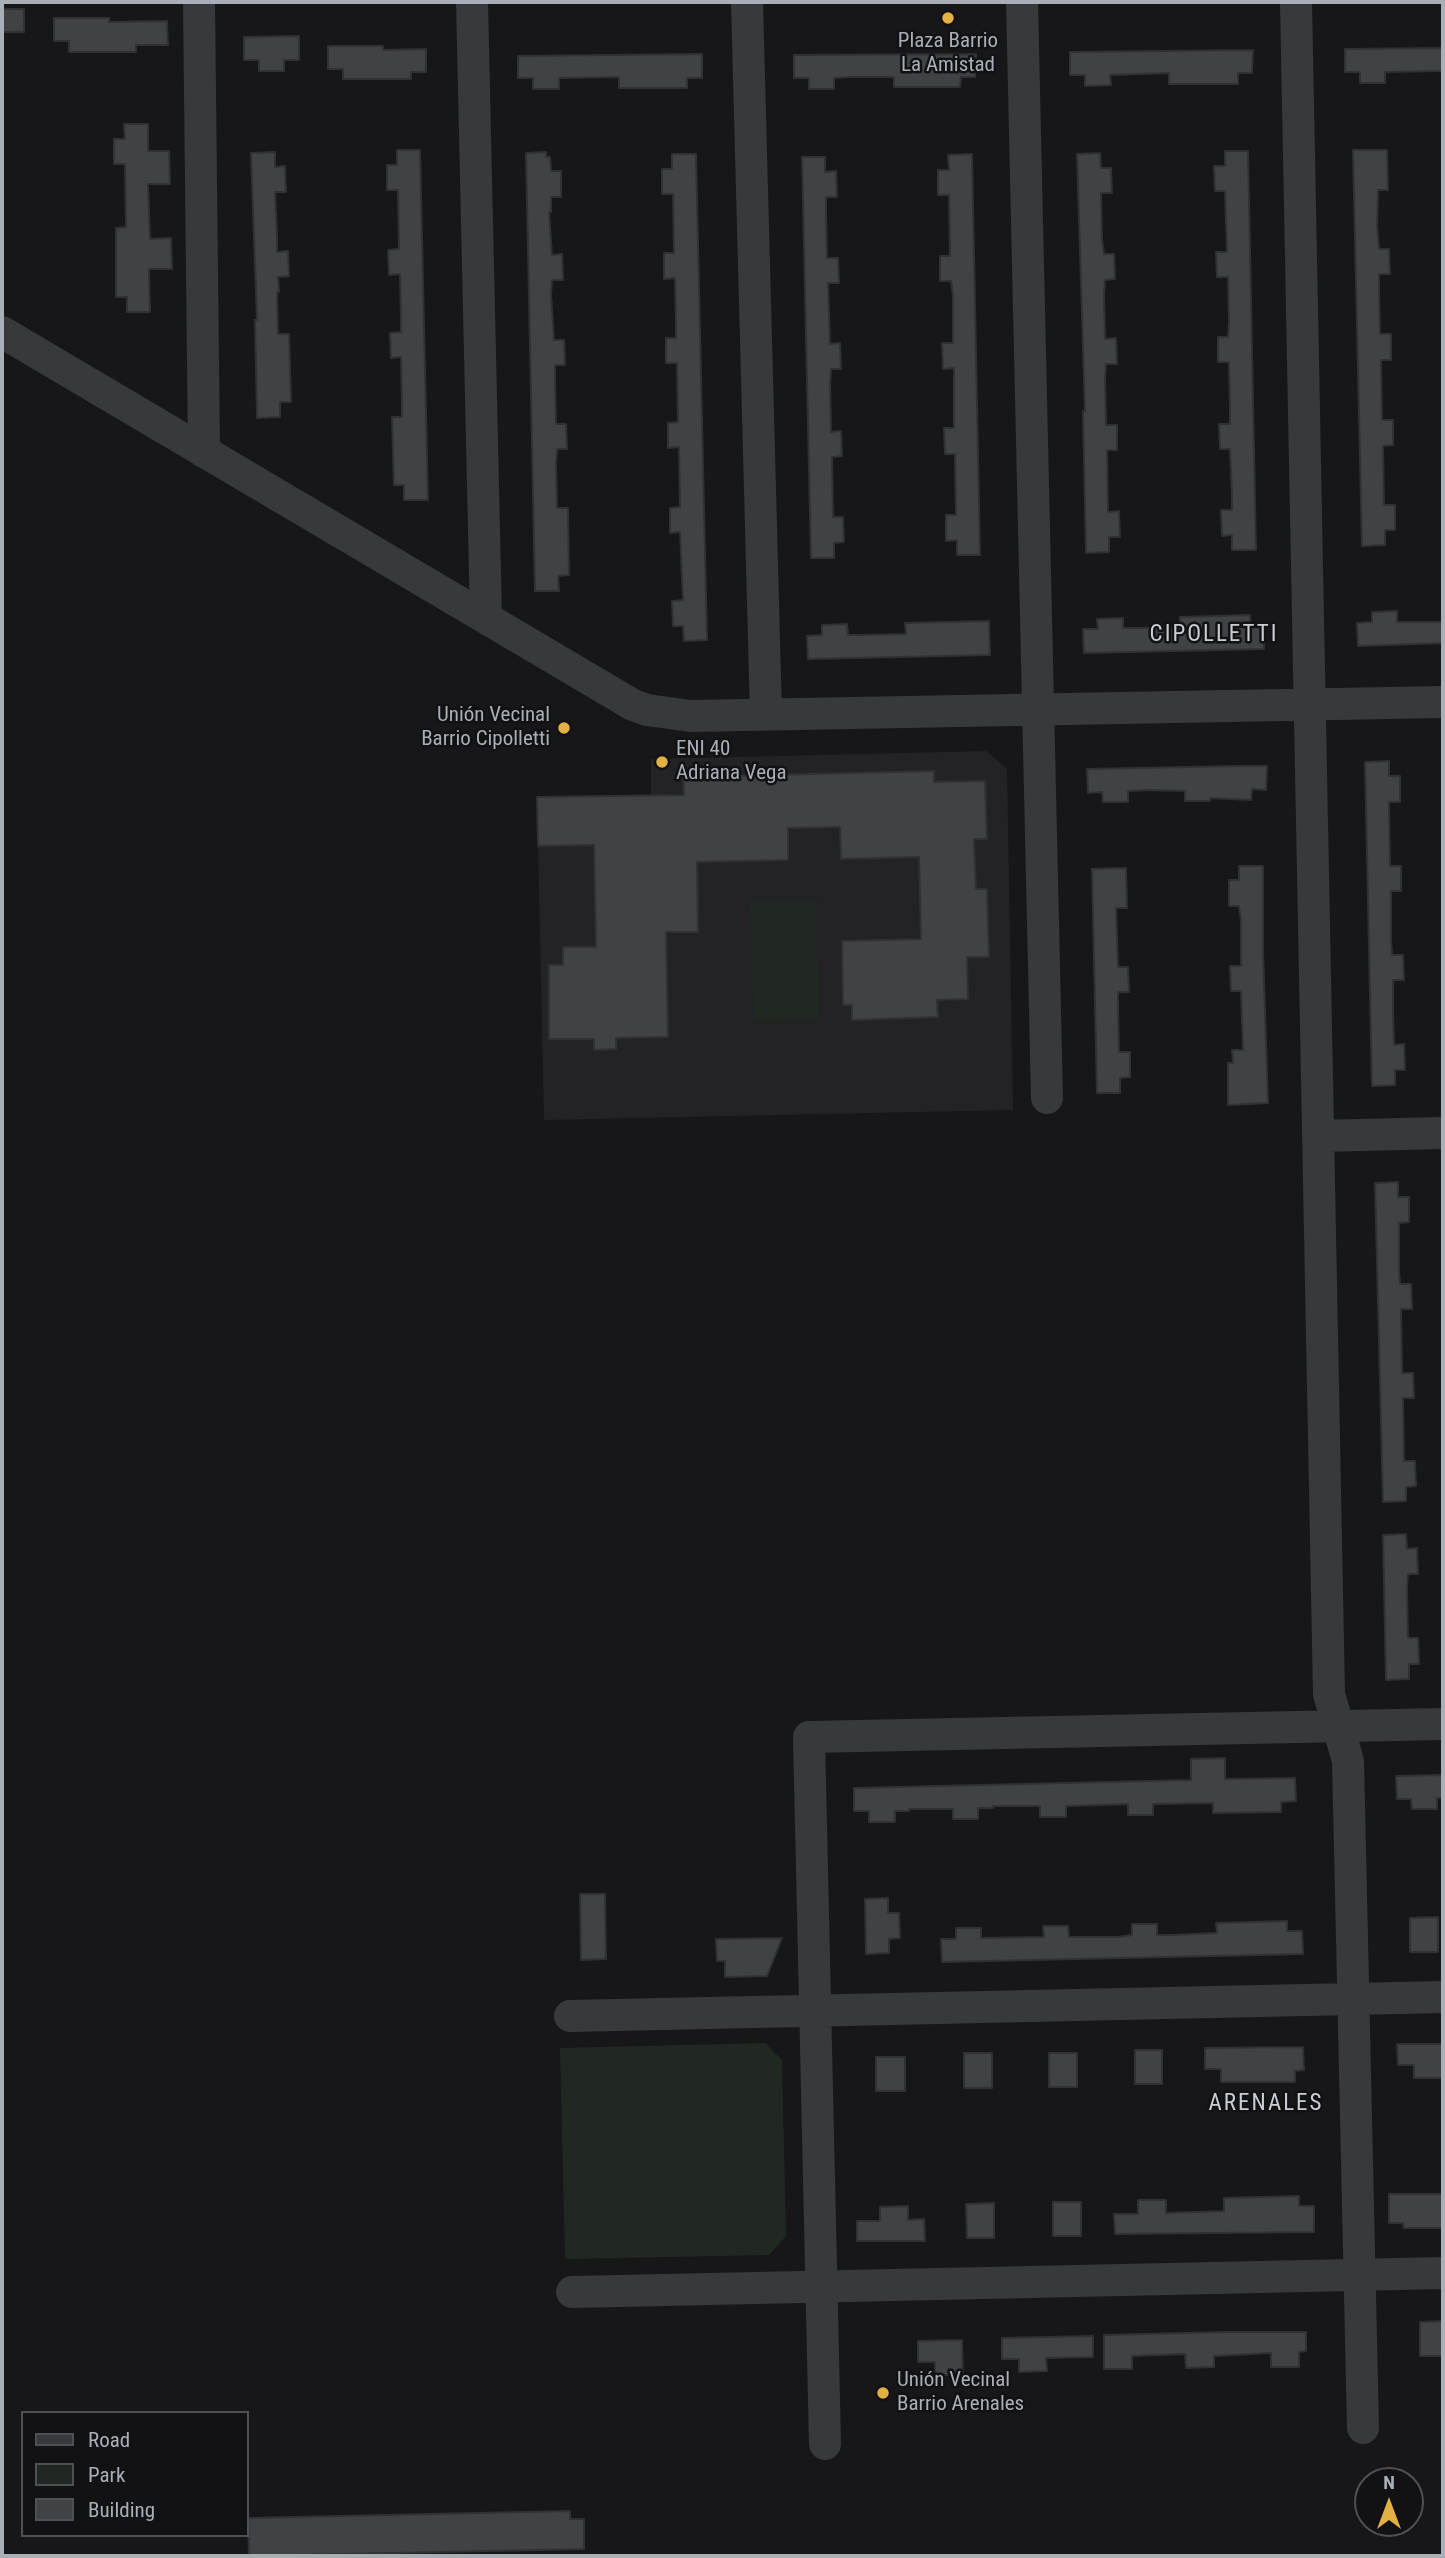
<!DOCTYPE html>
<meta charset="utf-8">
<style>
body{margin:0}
#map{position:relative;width:1445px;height:2558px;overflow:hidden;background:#171719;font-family:"Roboto Condensed",sans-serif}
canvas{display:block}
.frame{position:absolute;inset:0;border:4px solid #aaaeb7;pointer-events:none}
.legend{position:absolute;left:21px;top:2411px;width:228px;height:126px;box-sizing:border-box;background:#121214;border:2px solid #4f5055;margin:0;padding:9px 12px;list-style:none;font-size:21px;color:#aaaeb7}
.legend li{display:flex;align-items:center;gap:14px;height:35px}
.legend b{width:35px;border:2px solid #4f5055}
.north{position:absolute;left:1354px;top:2467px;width:70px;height:70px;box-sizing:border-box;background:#121214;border:2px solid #4f5055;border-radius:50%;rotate:0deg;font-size:19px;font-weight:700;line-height:28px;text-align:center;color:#aaaeb7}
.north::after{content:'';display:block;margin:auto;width:24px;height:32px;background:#e4af43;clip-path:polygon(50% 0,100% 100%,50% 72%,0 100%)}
</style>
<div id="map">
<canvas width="1445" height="2558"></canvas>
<div class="frame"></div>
<ul class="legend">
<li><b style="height:9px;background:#38393d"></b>Road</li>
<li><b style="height:19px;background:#212822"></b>Park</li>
<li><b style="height:19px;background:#414245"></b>Building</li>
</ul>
<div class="north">N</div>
</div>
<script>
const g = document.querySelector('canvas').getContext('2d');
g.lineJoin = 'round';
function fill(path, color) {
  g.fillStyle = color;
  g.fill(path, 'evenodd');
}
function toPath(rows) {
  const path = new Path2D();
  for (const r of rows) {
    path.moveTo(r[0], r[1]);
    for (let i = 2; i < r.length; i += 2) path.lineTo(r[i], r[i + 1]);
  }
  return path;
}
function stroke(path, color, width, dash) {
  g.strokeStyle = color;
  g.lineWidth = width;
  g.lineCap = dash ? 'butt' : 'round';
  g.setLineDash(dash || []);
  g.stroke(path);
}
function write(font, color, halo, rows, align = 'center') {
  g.font = font + ' "Roboto Condensed",sans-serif';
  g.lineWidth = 5;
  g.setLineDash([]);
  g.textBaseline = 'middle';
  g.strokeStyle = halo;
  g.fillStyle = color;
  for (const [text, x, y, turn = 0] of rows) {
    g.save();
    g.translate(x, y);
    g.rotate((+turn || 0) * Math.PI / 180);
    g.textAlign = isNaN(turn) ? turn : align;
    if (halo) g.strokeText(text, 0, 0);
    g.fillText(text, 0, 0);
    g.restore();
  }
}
const built = toPath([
 [987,751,1007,769,1013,1110,544,1120,537,797,651,796,651,759]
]);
const green = toPath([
 [816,900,819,1020,754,1021,750,902],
 [765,2043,782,2060,786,2236,769,2255,565,2259,560,2048]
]);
const building = toPath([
 [2,9,24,9,24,32,2,32,2,9],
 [54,18,109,18,109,22,167,21,168,45,136,45,136,52,69,52,69,41,54,41,54,18],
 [299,36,299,60,284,60,284,71,259,71,259,60,244,60,244,37,299,36],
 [328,46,383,46,383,50,426,49,426,72,411,72,411,79,343,79,343,69,328,69,328,46],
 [1443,48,1443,71,1385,72,1385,83,1360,83,1360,72,1345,72,1345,49,1443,48],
 [1253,50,1252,73,1238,73,1238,84,1169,84,1169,73,1110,75,1111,85,1085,86,1085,75,1070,75,1070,52,1253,50],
 [702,54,702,78,687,78,687,88,619,88,619,77,559,78,559,89,533,89,533,78,518,78,518,56,702,54],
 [976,54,975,77,961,77,960,87,894,87,894,77,849,77,834,78,834,89,809,89,809,78,794,78,794,55,976,54],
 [124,124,148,124,148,151,169,151,170,184,148,184,150,239,171,238,172,269,149,269,150,312,127,312,127,297,116,297,116,228,126,227,125,164,114,164,114,139,125,139,124,124],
 [397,150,420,150,428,500,404,500,404,485,394,485,392,417,402,417,402,402,401,357,391,358,390,333,401,332,401,318,400,274,389,275,388,250,399,249,398,190,387,190,387,165,397,165,397,150],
 [1353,150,1387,150,1388,190,1378,190,1377,226,1379,249,1389,249,1390,274,1379,274,1379,290,1380,334,1391,334,1391,360,1381,360,1382,420,1393,420,1393,445,1383,446,1384,505,1395,505,1395,530,1385,530,1385,545,1362,546,1353,150],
 [1225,151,1248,151,1256,550,1232,550,1232,535,1222,536,1221,510,1232,510,1232,495,1230,449,1220,449,1219,424,1230,424,1230,409,1229,362,1218,362,1218,337,1228,337,1229,322,1228,277,1217,277,1216,252,1227,252,1225,191,1215,191,1214,166,1225,166,1225,151],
 [275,152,275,167,285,166,286,192,275,192,277,237,277,252,288,251,289,276,278,277,279,292,277,292,278,334,289,334,291,402,280,402,280,417,257,418,255,320,257,320,251,153,275,152],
 [546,152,546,157,550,157,551,171,561,171,561,197,551,197,551,212,549,212,552,255,562,254,563,280,552,280,551,295,554,340,564,340,565,365,555,365,555,380,556,424,566,424,567,449,557,449,556,464,557,508,568,508,569,575,558,576,559,591,535,591,526,153,546,152],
 [1100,153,1101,168,1111,168,1112,193,1101,193,1102,239,1104,254,1114,254,1115,279,1105,280,1104,295,1105,339,1116,338,1117,364,1106,364,1105,379,1106,425,1117,425,1117,450,1107,450,1108,512,1119,511,1120,537,1109,537,1109,552,1086,553,1083,411,1085,411,1077,154,1100,153],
 [672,154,696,154,707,640,684,641,683,626,673,626,672,601,683,600,680,532,670,533,670,508,680,507,679,447,668,448,668,423,678,422,677,363,666,363,666,338,676,338,676,323,675,278,664,279,664,253,674,253,673,194,662,194,662,169,672,169,672,154],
 [972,154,980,555,957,555,957,540,946,541,946,515,956,515,955,454,945,454,944,428,954,428,954,368,943,369,942,343,953,343,953,296,951,281,940,281,940,256,950,256,949,195,938,195,938,170,949,170,948,155,972,154],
 [802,157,825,157,825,172,836,171,837,197,826,197,826,212,827,258,838,258,839,283,828,283,830,344,840,343,841,369,831,369,830,384,831,432,841,431,842,456,832,457,833,517,843,517,844,542,834,543,834,558,811,558,802,157],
 [1397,611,1397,622,1443,622,1443,643,1358,646,1357,623,1372,622,1372,612,1397,611],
 [1250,615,1250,626,1264,626,1264,649,1084,653,1083,629,1098,629,1097,619,1123,618,1123,628,1138,628,1180,627,1180,617,1250,615],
 [989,621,990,655,808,659,807,636,822,635,822,625,847,624,848,635,862,635,906,634,905,623,989,621],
 [1389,761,1389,776,1400,776,1400,802,1389,802,1390,866,1401,866,1401,891,1391,891,1391,940,1392,955,1403,955,1404,980,1393,980,1393,1015,1394,1045,1404,1044,1405,1070,1395,1070,1395,1085,1372,1086,1365,762,1389,761],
 [1239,766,1267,766,1266,790,1252,789,1251,800,1210,798,1210,801,1185,801,1185,791,1149,790,1128,791,1128,802,1103,802,1102,792,1088,793,1087,769,1239,766],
 [934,771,934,782,985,781,987,839,974,839,976,889,987,889,989,957,967,957,968,999,937,1000,938,1017,852,1020,852,1005,843,1005,842,941,921,939,919,857,841,859,840,827,788,828,788,860,697,862,698,932,666,932,668,1037,616,1038,616,1049,594,1050,594,1039,549,1039,549,965,563,965,563,947,596,947,594,845,538,846,537,797,684,795,683,777,934,771],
 [1239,866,1263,866,1263,950,1268,1103,1228,1105,1228,1063,1233,1063,1232,1050,1243,1050,1241,991,1231,991,1230,966,1241,966,1241,921,1239,906,1229,906,1229,880,1239,880,1239,866],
 [1126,868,1127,908,1116,908,1118,967,1128,967,1129,992,1118,992,1118,1007,1119,1052,1130,1052,1130,1077,1120,1078,1120,1093,1097,1093,1092,869,1126,868],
 [1398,1182,1398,1197,1409,1197,1409,1222,1399,1223,1399,1269,1400,1284,1411,1284,1412,1309,1401,1309,1402,1373,1413,1373,1414,1398,1403,1398,1404,1461,1415,1461,1416,1486,1406,1487,1406,1501,1383,1502,1375,1183,1398,1182],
 [1406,1534,1407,1549,1417,1548,1418,1574,1408,1574,1407,1589,1408,1638,1418,1638,1419,1664,1409,1664,1409,1679,1386,1680,1383,1535,1406,1534],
 [1225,1758,1225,1779,1295,1778,1296,1801,1281,1802,1281,1812,1213,1813,1213,1803,1153,1804,1153,1815,1128,1815,1128,1804,1066,1806,1066,1817,1040,1817,1040,1806,993,1806,993,1808,978,1808,978,1819,953,1819,953,1809,909,1809,909,1811,895,1811,895,1822,869,1822,869,1811,854,1811,854,1788,1191,1780,1191,1759,1225,1758],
 [1443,1775,1443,1798,1437,1798,1437,1809,1412,1809,1411,1799,1397,1799,1396,1776,1443,1775],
 [580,1894,605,1894,606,1959,581,1960,580,1894],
 [888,1898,888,1913,899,1913,900,1938,889,1939,889,1953,866,1954,865,1899,888,1898],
 [1438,1917,1438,1952,1410,1952,1410,1918,1438,1917],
 [1287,1921,1287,1931,1302,1931,1303,1954,942,1962,941,1939,956,1939,956,1928,981,1928,981,1938,1044,1937,1043,1926,1068,1926,1069,1937,1117,1937,1132,1935,1132,1924,1157,1924,1157,1935,1172,1935,1217,1933,1216,1923,1287,1921],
 [782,1938,767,1976,725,1977,725,1961,717,1961,716,1939,782,1938],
 [1397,2044,1442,2044,1442,2078,1414,2078,1414,2065,1398,2065,1397,2044],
 [1303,2047,1304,2070,1295,2071,1295,2082,1221,2082,1221,2069,1205,2069,1205,2048,1303,2047],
 [1135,2050,1162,2050,1162,2084,1135,2084,1135,2050],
 [964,2053,992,2053,992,2088,964,2088,964,2053],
 [1049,2053,1077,2053,1077,2087,1049,2087,1049,2053],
 [876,2057,905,2057,905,2091,876,2091,876,2057],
 [1389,2194,1443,2194,1443,2228,1404,2228,1403,2223,1389,2223,1389,2194],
 [1299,2196,1299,2206,1314,2206,1314,2232,1115,2234,1114,2214,1138,2214,1138,2200,1166,2200,1166,2213,1224,2211,1224,2198,1299,2196],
 [1053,2202,1081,2202,1081,2236,1053,2236,1053,2202],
 [994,2203,994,2238,967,2238,966,2204,994,2203],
 [908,2206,908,2220,924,2219,925,2241,857,2241,857,2221,880,2221,880,2207,908,2206],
 [1443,2321,1443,2356,1420,2356,1420,2322,1443,2321],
 [1227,2332,1306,2332,1306,2351,1299,2352,1299,2367,1271,2367,1271,2353,1214,2356,1214,2367,1186,2368,1185,2354,1132,2356,1132,2369,1104,2369,1104,2335,1227,2332],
 [1093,2336,1093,2357,1046,2358,1047,2371,1019,2372,1019,2359,1002,2359,1002,2338,1093,2336],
 [962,2340,963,2375,935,2375,935,2362,918,2362,918,2341,962,2340],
 [570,2511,570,2519,584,2519,584,2549,249,2556,248,2518,570,2511]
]);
const minor = toPath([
 [199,2,204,452],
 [472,2,486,618],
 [747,2,766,715],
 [1022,2,1047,1098],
 [1296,2,1329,1694,1348,1761,1363,2428],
 [2,332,633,705,647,710,691,716,1443,702],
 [1318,1136,1443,1133],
 [570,2016,1443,1997],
 [572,2292,1443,2273],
 [825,2444,809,1737,1443,1724]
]);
const markers = [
 [948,18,7,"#e4af43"],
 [564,728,7,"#e4af43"],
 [662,762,7,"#e4af43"],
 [883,2393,7,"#e4af43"]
];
const poiNames = [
 ["Plaza Barrio",948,42,"center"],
 ["La Amistad",948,66,"center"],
 ["Unión Vecinal",550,716,"right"],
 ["Barrio Cipolletti",550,740,"right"],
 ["ENI 40",676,750],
 ["Adriana Vega",676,774],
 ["Unión Vecinal",897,2381],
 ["Barrio Arenales",897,2405]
];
const neighbourhoodNames = [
 ["CIPOLLETTI",1214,635],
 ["ARENALES",1266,2104]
];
fill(built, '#232326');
fill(green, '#212822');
fill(building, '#414245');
stroke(building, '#313134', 2);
stroke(minor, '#38393d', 32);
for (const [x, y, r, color] of markers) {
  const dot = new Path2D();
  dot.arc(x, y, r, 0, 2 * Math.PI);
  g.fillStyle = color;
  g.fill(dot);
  stroke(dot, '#121214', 2.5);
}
write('21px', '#aaaeb7', '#121214', poiNames, 'left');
g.letterSpacing = '2px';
write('23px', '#cbcdd4', '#121214', neighbourhoodNames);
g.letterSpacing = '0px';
</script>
